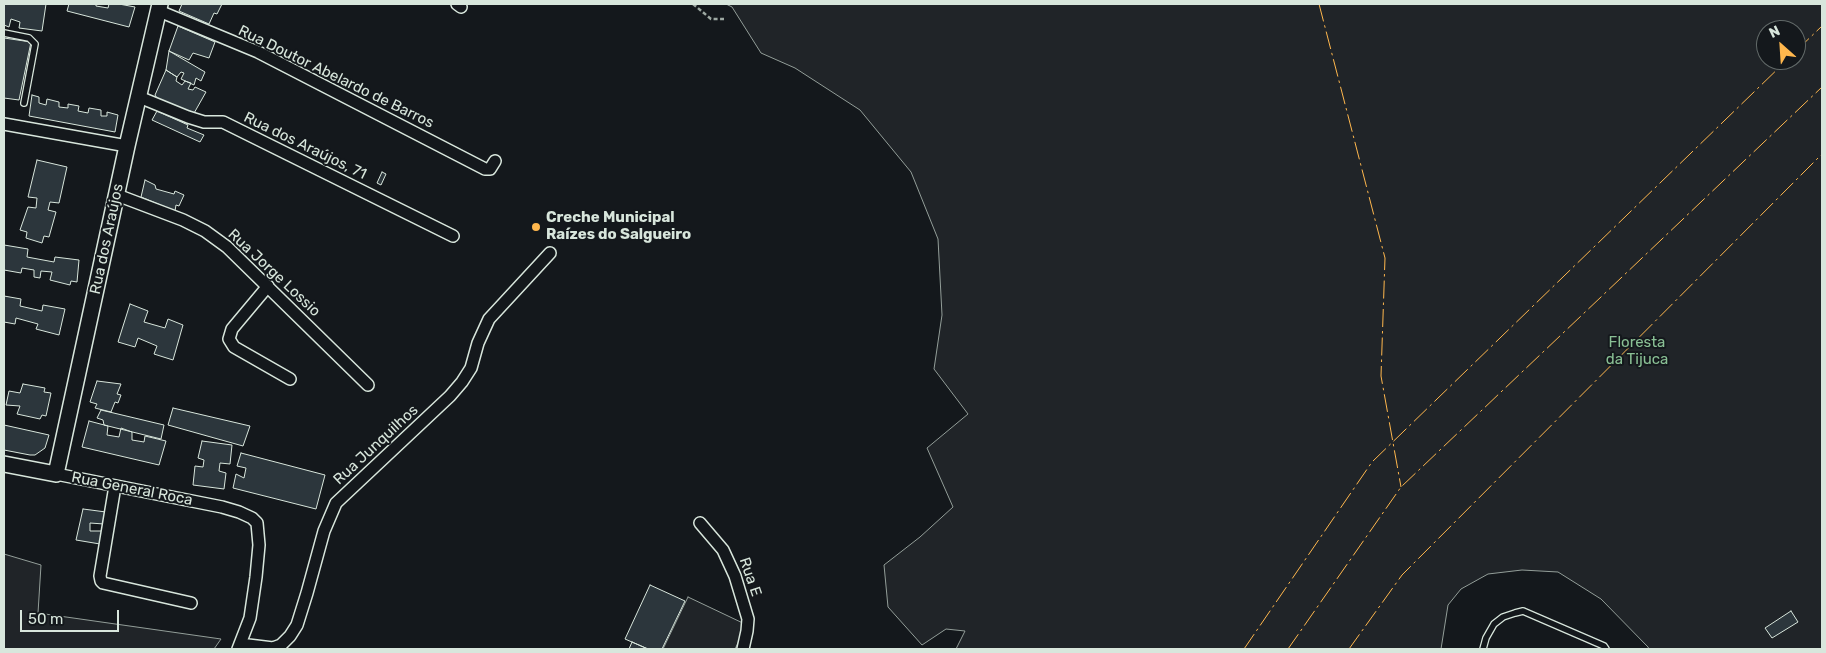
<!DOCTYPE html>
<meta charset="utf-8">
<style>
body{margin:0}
#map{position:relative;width:1826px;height:653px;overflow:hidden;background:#14181c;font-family:Rubik,sans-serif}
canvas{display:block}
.frame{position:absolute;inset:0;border:5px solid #d8e6dc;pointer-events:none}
.north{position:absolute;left:1756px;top:20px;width:50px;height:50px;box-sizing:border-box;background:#14181c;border:1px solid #626a69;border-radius:50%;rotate:334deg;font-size:14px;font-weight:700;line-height:20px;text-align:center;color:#d8e6dc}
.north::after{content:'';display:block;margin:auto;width:18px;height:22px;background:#ffb74d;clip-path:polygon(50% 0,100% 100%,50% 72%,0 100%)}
.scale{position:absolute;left:20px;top:610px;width:99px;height:22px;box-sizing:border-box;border:2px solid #d8e6dc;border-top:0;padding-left:6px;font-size:15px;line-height:18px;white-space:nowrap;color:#d8e6dc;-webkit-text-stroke:4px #14181c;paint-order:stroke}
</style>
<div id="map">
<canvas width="1826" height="653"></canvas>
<div class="frame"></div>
<div class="north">N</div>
<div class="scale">50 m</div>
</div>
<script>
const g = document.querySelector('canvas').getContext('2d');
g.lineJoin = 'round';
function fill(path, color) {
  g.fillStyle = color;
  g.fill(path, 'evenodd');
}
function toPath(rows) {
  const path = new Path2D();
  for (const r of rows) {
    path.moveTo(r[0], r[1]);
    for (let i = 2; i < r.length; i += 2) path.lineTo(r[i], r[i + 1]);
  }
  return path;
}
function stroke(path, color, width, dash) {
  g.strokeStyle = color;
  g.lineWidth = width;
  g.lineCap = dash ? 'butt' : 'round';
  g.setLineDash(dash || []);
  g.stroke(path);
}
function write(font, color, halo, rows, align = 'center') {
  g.font = font + ' Rubik,sans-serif';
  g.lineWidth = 4;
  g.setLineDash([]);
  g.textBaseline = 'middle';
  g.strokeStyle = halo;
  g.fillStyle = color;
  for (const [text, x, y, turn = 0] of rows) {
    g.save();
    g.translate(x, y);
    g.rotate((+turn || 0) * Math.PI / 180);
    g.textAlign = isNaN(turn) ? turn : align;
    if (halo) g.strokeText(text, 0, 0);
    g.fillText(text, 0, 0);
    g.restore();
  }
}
const green = toPath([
 [726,4,1822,4,1822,649,1649,649,1648,647,1601,599,1558,572,1522,570,1488,574,1461,589,1448,605,1441,649,956,649,965,631,946,629,922,645,888,607,884,565,920,537,953,507,927,448,968,414,934,369,942,315,938,239,911,172,860,110,795,68,761,53,732,7,726,4],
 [1766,30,1796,30,1796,60,1766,60,1766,30],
 [4,554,41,565,38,613,221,639,214,649,4,649,4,554],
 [688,597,747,625,735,649,663,649,688,597]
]);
const building = toPath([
 [4,4,46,4,42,31,19,28,20,22,11,19,9,27,4,25,4,4],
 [69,4,96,4,96,6,108,8,109,4,119,4,135,7,129,27,67,11,69,4],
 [182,4,222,4,217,14,214,13,209,24,179,11,182,4],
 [178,26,215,42,209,58,193,53,189,60,169,51,178,26],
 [4,38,31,42,19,100,4,98,4,38],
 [169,51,205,72,201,81,196,78,194,85,181,79,184,73,181,72,177,77,166,70,169,51],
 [166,70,177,77,176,81,182,85,185,81,191,83,188,89,193,90,195,87,206,92,193,115,158,100,155,95,166,70],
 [32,95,39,97,39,103,46,105,47,99,59,102,59,107,68,108,68,104,79,106,78,111,88,113,89,108,101,110,101,116,107,116,107,112,118,115,115,132,29,116,32,95],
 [157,111,188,125,187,128,204,135,200,142,152,120,157,111],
 [37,160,67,167,59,203,50,202,48,210,56,212,49,237,44,236,42,243,26,238,27,232,20,230,28,207,36,208,37,198,28,197,37,160],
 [382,172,386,174,381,185,377,183,382,172],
 [145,180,155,185,156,189,174,194,175,191,184,195,179,206,176,205,175,211,141,197,145,180],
 [4,245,28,249,27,257,54,262,55,257,79,260,77,282,71,281,70,285,50,280,52,272,41,271,40,278,34,277,34,270,22,268,21,273,4,270,4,245],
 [4,296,21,299,20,306,42,311,43,305,65,309,59,335,36,329,38,324,16,318,15,324,4,322,4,296],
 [130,304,148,311,144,322,165,328,168,319,183,325,173,360,154,354,157,346,138,338,135,347,118,342,130,304],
 [97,381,121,384,117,394,121,395,118,403,115,402,111,412,95,408,97,404,90,402,97,381],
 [23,384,45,388,44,392,51,393,46,416,42,415,40,419,17,414,20,406,6,405,9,391,20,393,23,384],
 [173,408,250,426,243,446,168,425,173,408],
 [101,410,164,425,161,439,104,425,103,420,97,418,101,410],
 [89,421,108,426,107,435,119,437,121,428,132,432,132,440,144,442,145,436,166,441,159,465,82,447,89,421],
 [4,425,49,435,45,448,35,455,30,455,4,450,4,425],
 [202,441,232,445,230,464,220,463,219,471,226,473,224,489,193,485,195,466,203,467,204,460,198,458,202,441],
 [241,453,325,475,316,509,233,488,236,474,244,478,246,468,237,466,241,453],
 [83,509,106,512,104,524,90,523,90,531,102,531,100,544,76,540,83,509],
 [650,585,685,601,662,649,648,649,625,639,650,585],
 [1791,611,1798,622,1772,638,1765,628,1791,611],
 [632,642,648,649,629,649,632,642]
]);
const path = toPath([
 [693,4,711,19,724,19]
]);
const service = toPath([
 [4,33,29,38,35,44,24,103],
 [1483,649,1486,638,1494,624,1503,617,1515,613,1523,611,1604,646,1606,649]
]);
const minor = toPath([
 [457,4,461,7],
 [159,11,258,52,485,169,490,169,495,161],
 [139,97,188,117,204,122,223,122,453,236],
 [4,124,127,146],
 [117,195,183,220,205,231,227,247,368,385],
 [268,286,232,329,229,339,234,347,290,379],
 [56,474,222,507,239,512,252,518,257,523,259,545,256,577,250,618,238,649],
 [115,486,100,576,101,581,103,583,191,603],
 [700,523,723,550,735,576,748,619,747,631,743,649],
 [240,644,273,648,281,645,290,636,297,625,307,593,324,531,336,503,450,396,462,382,471,368,478,343,489,319,550,253]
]);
const tertiary = toPath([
 [4,464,56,474,127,146,160,4]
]);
const power = toPath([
 [1319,4,1385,258,1381,376,1401,487],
 [1796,51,1822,26],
 [1244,649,1372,462,1787,60],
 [1288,649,1401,487,1822,87],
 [1349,649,1402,575,1822,154]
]);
const markers = [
 [536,227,5,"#ffb74d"]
];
const streetNames = [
 ["Rua Doutor Abelardo de Barros",336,77,26],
 ["Rua dos Araújos, 71",305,146,26],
 ["Rua dos Araújos",107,239,-78],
 ["Rua Jorge Lossio",274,273,43],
 ["Rua Junquilhos",376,445,-43],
 ["Rua General Roca",132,489,11],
 ["Rua E",750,577,71]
];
const poiNames = [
 ["Creche Municipal",546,218],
 ["Raízes do Salgueiro",546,235]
];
const parkNames = [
 ["Floresta",1637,343],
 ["da Tijuca",1637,360]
];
fill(green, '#202428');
stroke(green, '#939e99', 1);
fill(building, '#2c363c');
stroke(building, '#d8e6dc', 1);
stroke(service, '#d8e6dc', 8);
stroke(minor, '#d8e6dc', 14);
stroke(tertiary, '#d8e6dc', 18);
stroke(path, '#9da8a2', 2.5, [4, 2.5]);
stroke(service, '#14181c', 5.5);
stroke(minor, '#14181c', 11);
stroke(tertiary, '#14181c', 15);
stroke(power, '#ffb74d', 1, [18, 4, 2.5, 4]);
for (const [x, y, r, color] of markers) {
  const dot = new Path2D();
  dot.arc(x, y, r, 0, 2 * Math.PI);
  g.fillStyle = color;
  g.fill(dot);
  stroke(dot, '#14181c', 2);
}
write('15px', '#d8e6dc', '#14181c', streetNames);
write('bold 15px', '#d8e6dc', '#14181c', poiNames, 'left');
write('15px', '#8ac095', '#14181c', parkNames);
</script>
